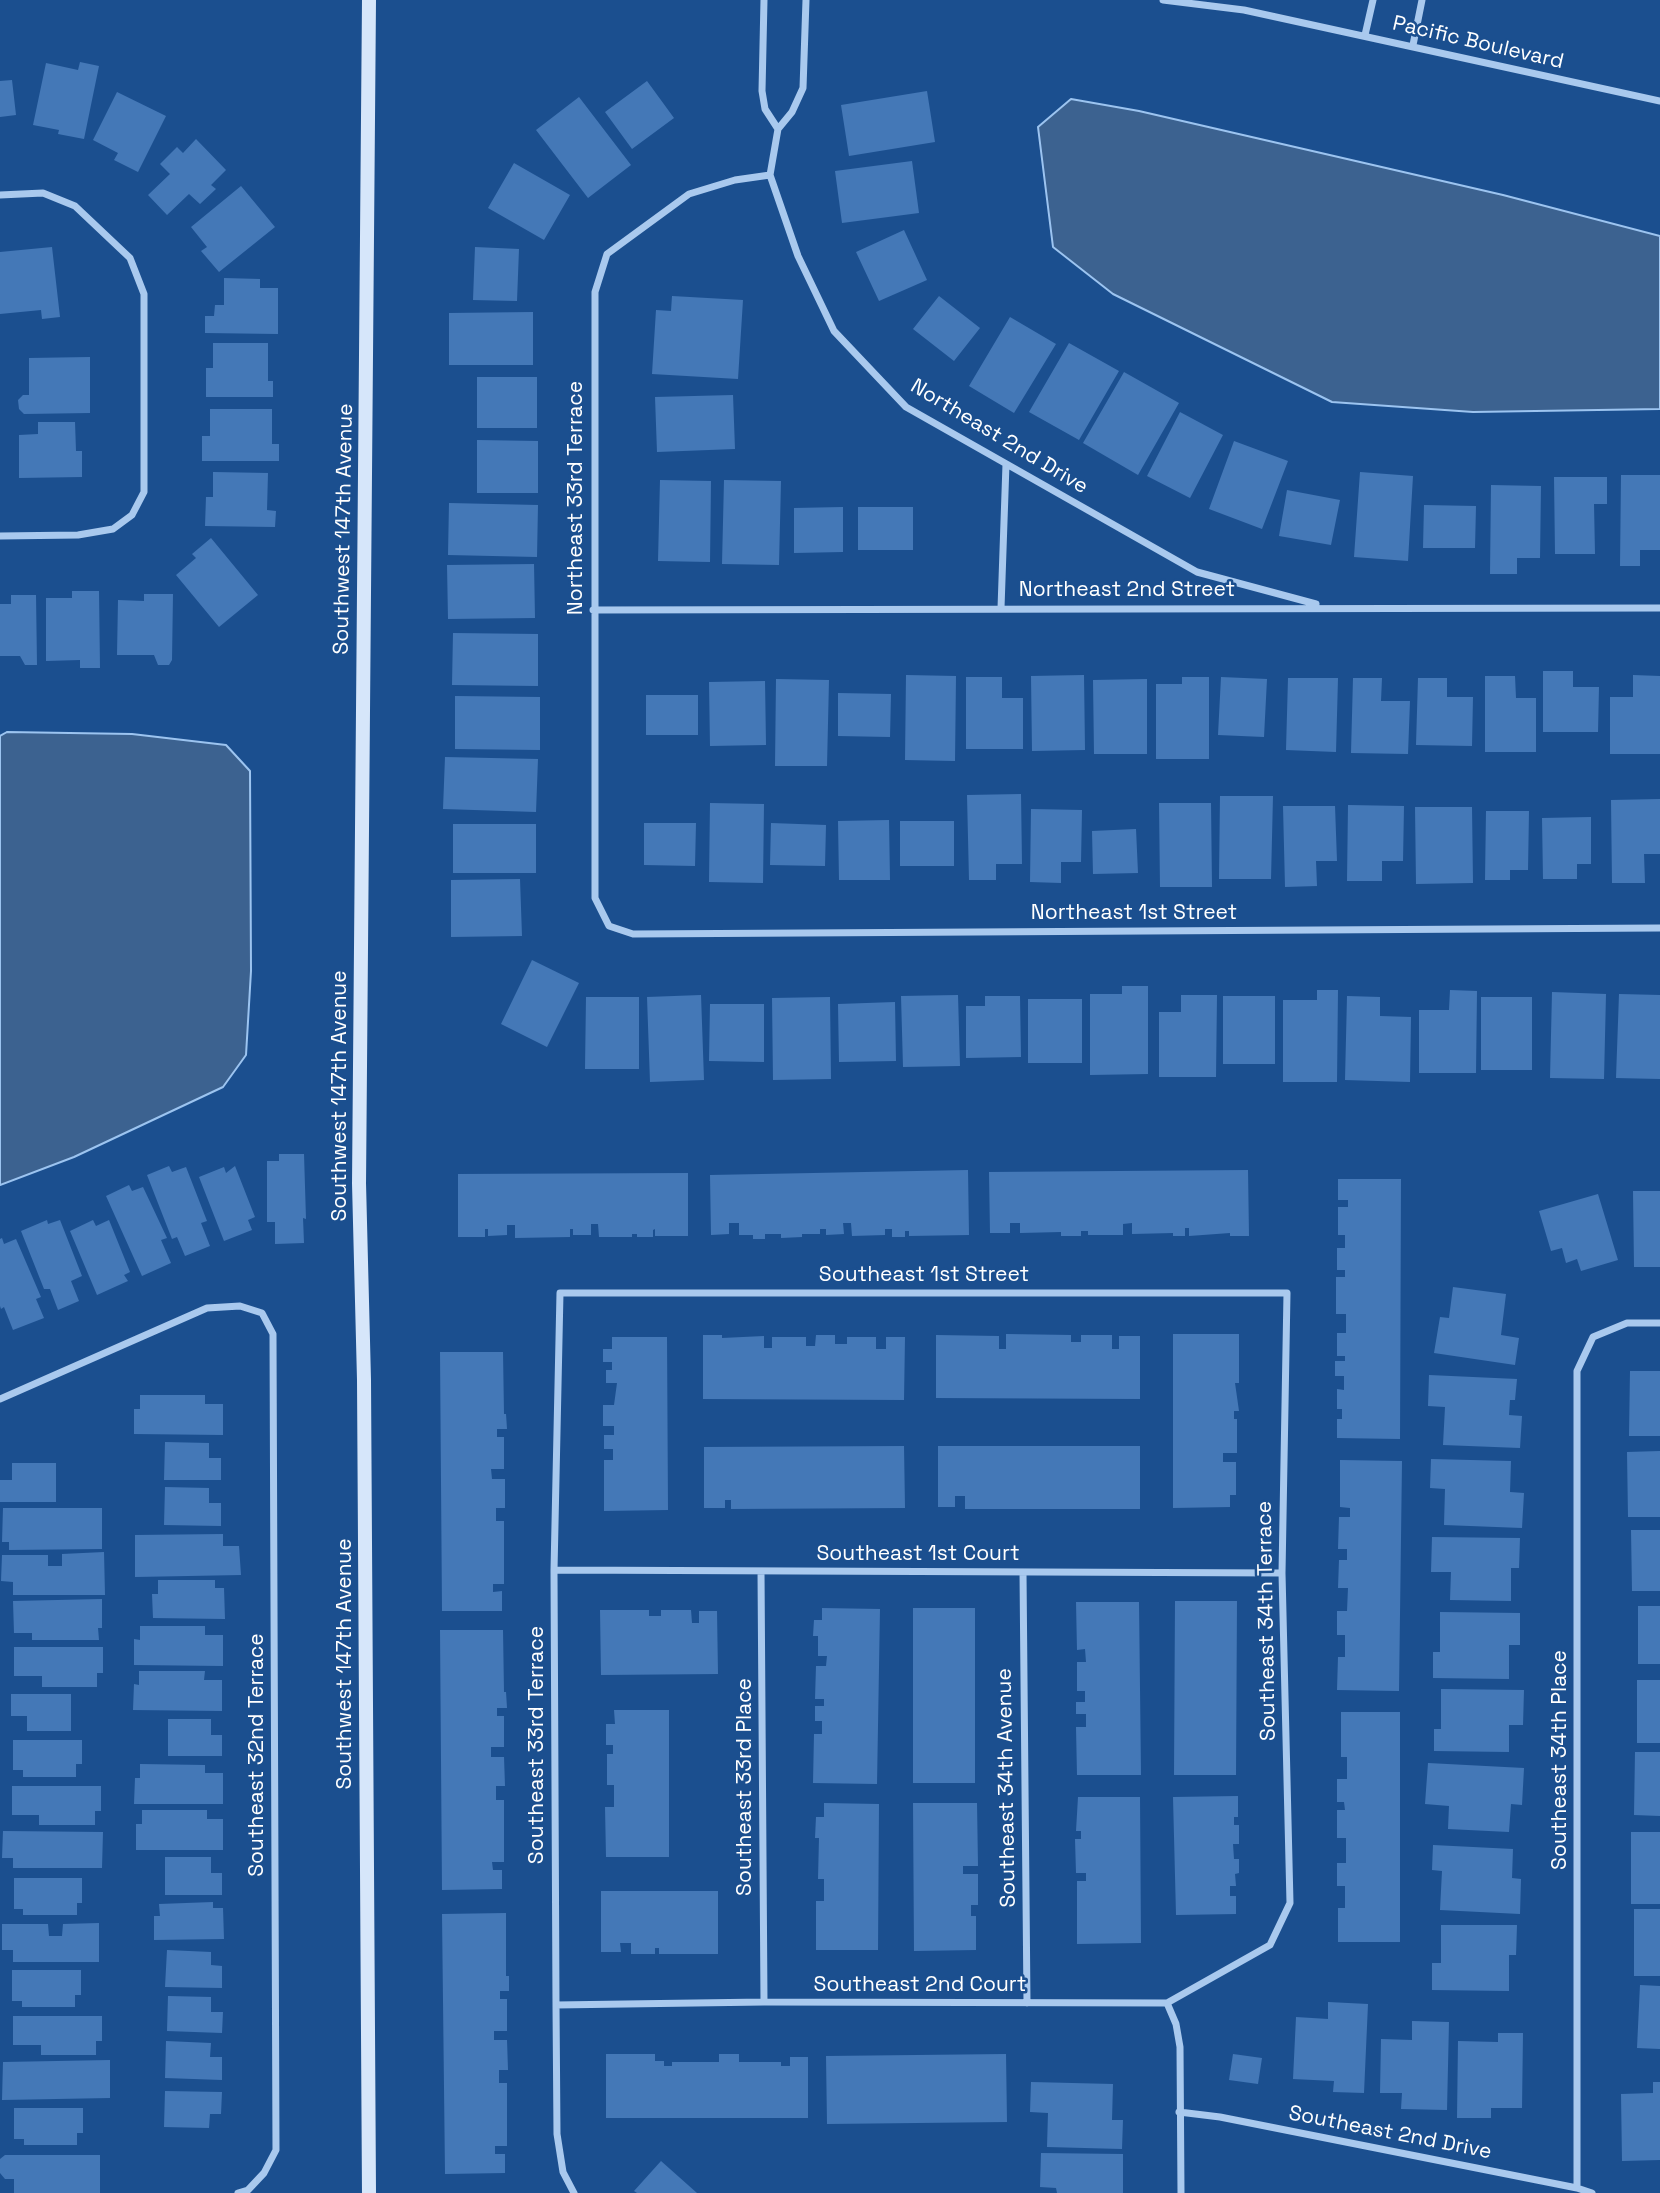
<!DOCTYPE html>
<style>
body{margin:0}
canvas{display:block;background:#1b4f8f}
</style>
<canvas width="1660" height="2193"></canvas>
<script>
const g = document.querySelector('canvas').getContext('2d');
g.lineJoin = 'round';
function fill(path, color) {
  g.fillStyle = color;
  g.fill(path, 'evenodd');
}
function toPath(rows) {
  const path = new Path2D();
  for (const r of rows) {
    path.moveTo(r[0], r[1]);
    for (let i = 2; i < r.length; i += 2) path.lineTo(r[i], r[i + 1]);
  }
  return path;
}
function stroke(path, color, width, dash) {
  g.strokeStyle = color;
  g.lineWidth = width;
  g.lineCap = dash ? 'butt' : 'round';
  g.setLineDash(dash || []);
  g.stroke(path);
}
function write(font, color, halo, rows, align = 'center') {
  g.font = font + ' "Space Grotesk",sans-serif';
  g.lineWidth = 5;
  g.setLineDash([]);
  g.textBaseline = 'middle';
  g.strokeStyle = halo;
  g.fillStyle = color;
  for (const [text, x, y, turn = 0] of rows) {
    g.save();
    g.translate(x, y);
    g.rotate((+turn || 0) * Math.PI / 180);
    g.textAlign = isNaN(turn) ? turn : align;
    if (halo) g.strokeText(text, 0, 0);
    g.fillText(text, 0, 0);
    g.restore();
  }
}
const water = toPath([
 [1071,99,1139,111,1503,195,1660,236,1660,409,1473,412,1332,402,1113,294,1053,247,1038,127,1071,99],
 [7,732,132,734,226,745,250,771,251,971,246,1055,223,1087,74,1157,0,1185,0,736,7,732]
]);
const building = toPath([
 [80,62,99,66,84,139,58,134,59,130,33,125,46,63,78,70],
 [12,80,16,115,0,117,0,81],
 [647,81,674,118,632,149,605,112],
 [927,91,935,142,849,156,841,105],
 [117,92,166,116,138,172,114,160,118,153,93,140],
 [579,97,631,165,588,198,536,130],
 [196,139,226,170,211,185,216,189,200,204,189,194,167,215,148,195,170,174,160,164,177,147,183,153],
 [912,161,919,213,842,223,835,171],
 [514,163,570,195,544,240,488,208],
 [241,186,275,227,219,272,201,251,207,247,191,227],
 [904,230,927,280,879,301,856,252],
 [52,247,60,317,42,319,41,310,0,314,0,252],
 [475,247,519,249,517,301,473,300],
 [224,278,260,279,260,288,278,288,278,334,205,333,205,316,214,316,215,305,224,305],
 [672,296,743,300,738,379,652,374,656,310,671,311],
 [939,296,980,328,954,361,913,329],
 [533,312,533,365,449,365,449,313],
 [1010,317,1056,344,1014,413,969,386],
 [213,343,268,343,268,381,273,381,273,397,206,397,206,368,213,368],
 [1069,343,1119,371,1079,440,1029,412],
 [90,357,90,413,24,414,19,409,18,400,23,395,29,395,29,358],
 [1124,372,1179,403,1138,475,1083,443],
 [477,377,537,377,537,428,477,428],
 [733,395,735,449,657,452,655,397],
 [210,409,272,409,272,444,279,444,279,461,202,461,202,436,210,436],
 [1180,412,1223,435,1190,498,1147,476],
 [38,422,75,422,76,451,82,451,82,477,19,478,19,435,38,434],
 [477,440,538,441,538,493,477,493],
 [1234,441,1288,461,1262,529,1209,509],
 [213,472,268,473,267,510,276,511,275,527,205,526,206,497,213,497],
 [1360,472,1413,476,1408,561,1354,557],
 [1621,475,1660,475,1660,550,1640,550,1640,566,1620,566],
 [1554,477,1607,477,1607,504,1594,504,1595,554,1555,554],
 [660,480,711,481,710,562,658,561],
 [724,480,781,481,779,565,722,564],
 [1491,485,1541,486,1540,558,1517,558,1517,574,1490,574],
 [1287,490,1340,500,1331,545,1279,536],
 [449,503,538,505,537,557,448,555],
 [1424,505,1476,506,1475,548,1423,548],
 [843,507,843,552,794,553,794,508],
 [858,507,913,507,913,550,858,550],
 [211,538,258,595,219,627,176,575,196,558,192,554],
 [534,564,535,618,448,619,447,565],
 [72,591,99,591,100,668,80,668,80,660,46,661,46,598,72,598],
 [144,594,173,594,172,660,169,665,158,665,154,655,117,655,118,600,144,601],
 [11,595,36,595,37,665,25,665,20,656,0,656,0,604,11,604],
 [453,633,538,634,538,686,452,685],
 [1543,671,1573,671,1573,687,1599,687,1598,732,1543,732],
 [906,675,956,676,955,761,905,760],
 [1084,675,1085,750,1032,751,1031,676],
 [1633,675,1660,676,1660,754,1610,754,1610,697,1633,697],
 [1485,676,1515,676,1516,698,1536,698,1536,752,1485,752],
 [966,677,1002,677,1002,698,1023,698,1023,749,966,749],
 [1182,677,1209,677,1209,759,1156,759,1156,684,1182,684],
 [1221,677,1267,679,1264,737,1218,735],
 [1288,678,1338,678,1336,752,1286,750],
 [1353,678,1382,678,1381,701,1410,701,1408,754,1351,753],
 [1418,678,1447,678,1447,697,1473,697,1472,746,1416,745],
 [776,679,829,680,827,766,775,766],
 [1147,679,1147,754,1094,754,1093,680],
 [765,681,766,745,710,746,709,682],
 [838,693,891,694,890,737,838,736],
 [646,695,698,695,698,735,646,735],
 [455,696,540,697,540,750,455,749],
 [445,757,538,759,536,812,443,809],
 [1021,794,1022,864,996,864,996,880,969,880,967,795],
 [1220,796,1273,796,1271,879,1219,879],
 [1660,799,1660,854,1644,854,1645,883,1612,883,1611,800],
 [710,803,764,804,763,883,709,882],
 [1159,803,1211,803,1212,887,1160,887],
 [1348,805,1404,806,1403,861,1382,861,1382,881,1347,881],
 [1283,806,1335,806,1337,861,1316,861,1317,886,1285,887],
 [1415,807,1472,807,1473,883,1416,884],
 [1031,809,1082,810,1081,862,1061,862,1061,883,1030,882],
 [1486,811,1529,811,1528,870,1510,870,1510,880,1485,880],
 [1591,817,1591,864,1577,864,1577,879,1543,879,1542,818],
 [889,820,890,880,839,880,838,821],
 [900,821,954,821,954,866,900,866],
 [644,823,696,823,695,866,644,865],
 [771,823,826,825,825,866,770,865],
 [453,824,536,824,536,873,453,873],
 [1136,829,1138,873,1093,874,1092,831],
 [520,879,522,936,451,937,451,880],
 [532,960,579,983,547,1047,501,1024],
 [1122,986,1148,986,1148,1074,1090,1075,1090,994,1122,994],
 [1317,990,1338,990,1337,1082,1283,1082,1283,1000,1317,1000],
 [1450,990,1477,991,1476,1073,1419,1073,1419,1010,1449,1010],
 [1552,992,1606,994,1604,1079,1550,1078],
 [1619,994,1660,995,1660,1079,1616,1078],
 [701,995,704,1080,650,1082,647,997],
 [958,995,960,1066,903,1067,901,996],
 [1181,995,1217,995,1216,1077,1159,1077,1159,1012,1181,1012],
 [985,996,1020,996,1021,1057,966,1058,966,1006,985,1006],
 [1223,996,1275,996,1275,1064,1223,1064],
 [1347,996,1380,997,1380,1016,1411,1017,1410,1082,1345,1080],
 [586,997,639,997,639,1069,585,1069],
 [830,997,831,1079,773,1080,772,998],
 [1481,997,1532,997,1532,1070,1481,1070],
 [1028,999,1082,999,1082,1063,1028,1063],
 [895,1002,896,1061,839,1062,838,1004],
 [710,1004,764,1004,764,1062,709,1061],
 [279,1154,304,1154,306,1219,303,1218,304,1243,275,1244,275,1222,267,1222,267,1161,279,1161],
 [169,1166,172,1172,186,1167,207,1221,201,1223,210,1246,185,1256,177,1237,172,1239,147,1175],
 [235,1166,255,1217,248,1220,252,1230,224,1241,199,1177,224,1167,226,1173],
 [968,1170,969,1235,909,1236,909,1231,905,1231,905,1237,892,1237,892,1229,885,1229,885,1235,852,1236,851,1223,843,1223,844,1234,826,1235,826,1229,820,1229,820,1234,802,1234,802,1237,781,1238,781,1234,765,1234,765,1239,753,1239,753,1235,739,1235,739,1223,729,1223,729,1234,711,1235,710,1175],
 [1248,1170,1249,1236,1230,1236,1230,1233,1189,1236,1189,1228,1185,1228,1185,1236,1173,1236,1173,1233,1132,1234,1132,1223,1123,1224,1123,1235,1088,1235,1088,1231,1081,1231,1081,1236,1061,1236,1061,1232,1020,1233,1020,1223,1010,1223,1010,1233,990,1233,989,1172],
 [688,1173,688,1236,655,1236,655,1229,653,1230,653,1237,637,1237,637,1234,632,1234,632,1237,599,1237,598,1224,591,1224,591,1235,573,1235,573,1229,570,1229,570,1237,515,1238,515,1225,507,1225,507,1235,488,1236,488,1229,485,1229,485,1237,458,1237,458,1174],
 [1338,1179,1401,1179,1400,1439,1337,1438,1337,1419,1342,1419,1342,1409,1337,1409,1337,1389,1344,1390,1344,1376,1335,1376,1335,1361,1345,1361,1345,1356,1337,1356,1337,1333,1346,1333,1346,1314,1336,1314,1336,1277,1345,1277,1345,1270,1337,1270,1337,1248,1345,1248,1345,1235,1338,1235,1338,1207,1348,1207,1348,1200,1338,1200],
 [129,1185,132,1191,143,1187,167,1238,161,1240,171,1263,142,1276,106,1196],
 [1633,1191,1660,1191,1660,1267,1634,1267],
 [1598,1194,1618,1260,1581,1271,1577,1259,1566,1263,1562,1248,1551,1251,1539,1211],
 [47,1220,48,1224,60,1220,82,1276,71,1281,79,1301,58,1310,50,1289,44,1289,21,1231],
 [93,1220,96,1226,109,1220,130,1272,124,1275,128,1281,97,1295,70,1231],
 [2,1238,4,1244,16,1239,41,1297,36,1299,44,1318,13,1330,4,1307,1,1309,0,1306,0,1239],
 [1453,1287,1506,1294,1501,1335,1519,1338,1515,1365,1434,1353,1440,1317,1449,1318],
 [1006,1334,1071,1335,1071,1342,1081,1342,1081,1335,1112,1335,1112,1349,1119,1349,1119,1336,1140,1336,1140,1399,936,1398,936,1335,999,1336,999,1349,1006,1349],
 [1173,1334,1239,1334,1239,1383,1235,1383,1239,1411,1234,1411,1234,1419,1237,1419,1237,1453,1223,1453,1223,1462,1236,1462,1236,1495,1230,1495,1230,1507,1173,1508],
 [703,1335,722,1335,722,1338,764,1336,764,1348,772,1348,772,1337,806,1337,806,1346,815,1346,816,1335,835,1335,835,1344,847,1344,847,1337,876,1337,876,1349,886,1349,886,1337,905,1337,904,1400,703,1399],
 [612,1337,667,1337,668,1510,604,1511,604,1460,613,1460,613,1449,604,1449,604,1435,614,1435,614,1426,603,1426,603,1405,614,1405,617,1383,606,1383,606,1370,612,1370,612,1362,603,1362,603,1349,612,1349],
 [440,1352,503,1352,504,1414,506,1414,507,1429,497,1429,497,1437,504,1437,504,1469,491,1469,492,1479,505,1479,505,1508,496,1508,496,1521,504,1521,504,1584,493,1584,493,1592,502,1591,502,1611,442,1611],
 [1630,1371,1660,1371,1660,1436,1629,1436],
 [1429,1375,1517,1379,1515,1400,1510,1400,1509,1415,1522,1416,1520,1448,1443,1445,1445,1407,1428,1406],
 [140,1395,205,1395,205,1404,223,1404,223,1435,134,1434,134,1409,140,1409],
 [165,1442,209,1443,209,1458,221,1458,221,1480,164,1480],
 [904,1446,905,1508,731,1509,731,1500,725,1500,725,1508,704,1508,704,1447],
 [938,1446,1140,1446,1140,1509,965,1509,965,1496,955,1496,955,1507,938,1507],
 [1660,1451,1660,1517,1628,1517,1627,1452],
 [1431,1459,1511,1461,1510,1492,1524,1493,1522,1528,1444,1525,1445,1489,1430,1488],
 [1340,1460,1402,1461,1399,1691,1337,1690,1338,1657,1345,1657,1345,1635,1337,1635,1337,1611,1347,1611,1348,1588,1338,1588,1339,1560,1347,1560,1347,1549,1338,1549,1339,1517,1350,1517,1350,1508,1340,1507],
 [12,1463,56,1463,56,1502,0,1502,0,1480,12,1480],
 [165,1487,209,1488,209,1503,221,1503,221,1526,164,1525],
 [3,1508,102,1508,102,1549,9,1550,9,1542,2,1542],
 [1631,1530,1660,1530,1660,1591,1632,1591],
 [223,1534,223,1546,239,1546,241,1575,135,1577,135,1535],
 [1432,1537,1520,1538,1519,1568,1511,1568,1511,1601,1450,1600,1451,1572,1431,1572],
 [104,1552,105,1595,13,1595,13,1582,1,1581,2,1555,48,1555,48,1566,62,1566,62,1554],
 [158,1580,215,1580,215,1588,224,1588,225,1619,153,1618,152,1594,158,1594],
 [102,1599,102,1628,98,1628,99,1640,32,1640,32,1633,14,1633,13,1601],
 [1175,1601,1237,1601,1236,1775,1174,1775],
 [1076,1602,1139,1602,1141,1775,1077,1775,1076,1727,1086,1727,1086,1714,1076,1714,1076,1702,1085,1702,1085,1691,1077,1691,1077,1662,1086,1662,1085,1649,1077,1650],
 [1638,1606,1660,1606,1660,1664,1638,1664],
 [822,1608,880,1609,877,1784,813,1783,814,1734,822,1734,822,1721,815,1721,815,1706,824,1706,824,1699,815,1699,816,1666,826,1666,827,1656,818,1656,818,1636,813,1636,814,1620,822,1620],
 [913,1608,975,1608,975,1783,913,1783],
 [600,1610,649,1610,649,1616,661,1616,661,1610,691,1610,692,1623,699,1623,699,1611,717,1611,718,1674,601,1675],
 [1440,1612,1520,1613,1520,1645,1509,1645,1509,1679,1433,1678,1433,1652,1440,1652],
 [140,1626,205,1626,205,1635,223,1635,223,1666,134,1665,134,1639,140,1640],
 [440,1630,503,1630,504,1692,506,1692,507,1708,497,1708,497,1716,504,1716,504,1747,491,1747,491,1757,504,1757,505,1786,496,1786,496,1800,504,1800,504,1862,492,1862,493,1870,502,1870,502,1889,442,1890],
 [14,1647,103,1647,103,1673,97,1673,97,1687,42,1687,42,1676,14,1676],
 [139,1671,205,1671,204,1680,222,1680,222,1711,133,1710,134,1684,139,1685],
 [1637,1680,1660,1680,1660,1743,1637,1743],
 [1441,1689,1524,1690,1523,1725,1509,1725,1509,1752,1434,1751,1434,1729,1441,1729],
 [11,1694,71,1694,71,1731,27,1731,27,1716,11,1716],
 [614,1710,669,1710,669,1857,606,1857,605,1807,614,1807,614,1785,607,1785,607,1754,613,1754,613,1745,606,1745,606,1724,615,1724],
 [1341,1712,1400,1712,1400,1942,1338,1942,1338,1908,1345,1908,1345,1886,1337,1886,1337,1863,1346,1863,1346,1838,1337,1838,1337,1810,1345,1810,1344,1802,1337,1802,1337,1779,1347,1779,1347,1757,1341,1757],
 [168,1719,211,1719,211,1735,222,1735,222,1756,168,1756],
 [13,1740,82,1740,82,1764,76,1764,76,1777,23,1777,23,1770,13,1770],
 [1635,1752,1660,1752,1660,1816,1634,1815],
 [1428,1763,1524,1768,1522,1805,1511,1804,1509,1832,1448,1829,1449,1806,1425,1804],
 [140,1764,205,1765,205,1773,223,1773,223,1804,134,1804,135,1778,140,1778],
 [12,1786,101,1786,101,1811,95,1811,95,1825,39,1825,39,1815,12,1815],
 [1238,1796,1238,1817,1234,1817,1234,1825,1239,1825,1239,1844,1233,1844,1234,1859,1239,1859,1239,1873,1235,1874,1236,1886,1230,1886,1230,1896,1236,1896,1236,1914,1176,1915,1173,1797],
 [1078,1797,1140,1797,1141,1943,1077,1944,1077,1881,1086,1881,1086,1873,1076,1873,1075,1839,1081,1839,1081,1831,1076,1831],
 [824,1803,879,1804,878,1950,816,1950,816,1901,824,1901,824,1879,818,1879,819,1838,815,1838,816,1817,824,1817],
 [913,1803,977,1803,978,1866,963,1866,963,1874,978,1874,978,1905,971,1905,971,1916,976,1916,976,1950,914,1951],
 [142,1810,207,1810,207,1819,223,1819,223,1850,136,1850,136,1824,142,1824],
 [3,1831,103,1832,102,1868,13,1868,13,1858,2,1858],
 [1631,1832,1660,1832,1660,1904,1631,1904],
 [1433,1845,1513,1849,1512,1878,1521,1879,1520,1914,1440,1910,1442,1871,1432,1870],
 [165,1857,211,1857,211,1873,222,1873,222,1895,165,1895],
 [14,1878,82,1878,82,1903,77,1903,77,1915,23,1915,23,1909,14,1909],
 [601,1891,718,1891,718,1954,659,1954,659,1948,655,1948,655,1954,631,1954,631,1943,620,1943,621,1952,601,1952],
 [213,1902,213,1908,223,1908,224,1939,154,1940,154,1916,160,1916,159,1904],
 [1634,1909,1660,1909,1660,1976,1634,1976],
 [506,1913,506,1976,509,1976,509,1991,500,1991,500,1999,507,1999,507,2031,494,2031,494,2040,507,2040,508,2070,499,2070,499,2083,507,2083,507,2146,495,2146,495,2154,505,2154,505,2173,445,2174,442,1914],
 [99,1923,99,1962,13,1962,13,1950,2,1950,2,1924,48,1924,49,1936,62,1936,63,1924],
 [1441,1925,1517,1925,1516,1955,1509,1955,1509,1991,1432,1990,1432,1963,1441,1963],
 [167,1950,211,1952,211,1965,222,1966,222,1988,165,1987],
 [12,1970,81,1970,81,1995,75,1995,75,2007,22,2007,22,2001,12,2001],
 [1640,1985,1660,1986,1660,2049,1637,2048],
 [168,1996,211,1997,211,2012,223,2012,222,2033,167,2031],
 [1328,2002,1368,2004,1364,2093,1333,2092,1334,2081,1293,2079,1296,2017,1328,2019],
 [13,2016,102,2016,102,2041,96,2041,96,2055,41,2055,41,2045,13,2045],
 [1412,2021,1449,2022,1447,2110,1401,2109,1402,2093,1380,2093,1381,2039,1412,2040],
 [1498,2033,1523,2033,1522,2108,1491,2108,1491,2118,1457,2118,1458,2041,1498,2042],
 [166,2041,211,2043,210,2057,222,2057,222,2080,165,2078],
 [606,2054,655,2054,655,2061,664,2061,664,2066,672,2066,672,2062,719,2062,719,2054,739,2054,739,2062,781,2062,781,2066,790,2066,790,2057,808,2057,808,2118,606,2118],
 [1006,2054,1007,2122,827,2124,826,2056],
 [1233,2054,1262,2058,1258,2084,1229,2080],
 [110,2060,110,2098,2,2100,3,2062],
 [1031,2082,1113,2084,1112,2120,1123,2120,1122,2149,1047,2147,1048,2113,1030,2112],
 [1653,2082,1660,2082,1660,2160,1622,2161,1621,2094,1653,2093],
 [165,2091,222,2092,221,2114,210,2114,209,2128,164,2127],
 [14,2108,83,2108,83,2133,77,2133,77,2145,24,2145,24,2139,14,2139],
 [1041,2153,1123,2154,1123,2193,1057,2193,1056,2188,1040,2187],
 [5,2155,100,2155,100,2193,14,2193,14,2179,5,2179,0,2173,0,2159],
 [661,2161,697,2193,637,2193,634,2191]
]);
const street = toPath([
 [764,0,762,91,765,109,778,129],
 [806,0,803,88,792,112,778,129,770,175,798,256,834,331,906,407,1197,572,1316,604],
 [1163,0,1244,10,1660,101],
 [1365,35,1373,0],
 [1413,45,1422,0],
 [770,175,735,180,689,194,607,254,595,292,595,898,609,926,633,934,1660,928],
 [0,195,43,193,75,206,130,258,144,294,144,492,132,515,113,529,78,535,0,536],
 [1001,608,1006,464],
 [593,610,1660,608],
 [0,1399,207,1308,240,1306,262,1313,273,1334,276,2150,264,2173,248,2190,238,2193],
 [554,1570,1282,1573],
 [761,1571,764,2002],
 [1023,1572,1027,2003],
 [1167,2003,1176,2024,1180,2047,1181,2193],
 [556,2005,764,2002,1167,2003,1270,1945,1290,1903,1282,1573,1287,1293,560,1293,554,1570,556,2005,557,2134,563,2172,574,2193],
 [1179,2112,1220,2117,1577,2188,1592,2193],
 [1577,2188,1577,1371,1593,1337,1627,1323,1660,1323]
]);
const secondary = toPath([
 [369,2193,364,1380,359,1183,369,0]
]);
const streetNames = [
 ["Pacific Boulevard",1478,43,13],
 ["Northeast 2nd Drive",999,437,31],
 ["Northeast 33rd Terrace",576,498,-90],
 ["Southwest 147th Avenue",344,529,-89],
 ["Northeast 2nd Street",1127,590],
 ["Northeast 1st Street",1134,913],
 ["Southwest 147th Avenue",340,1096,-90],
 ["Southeast 1st Street",924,1275],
 ["Southeast 1st Court",918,1554],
 ["Southeast 34th Terrace",1267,1621,-91],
 ["Southwest 147th Avenue",345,1664,-90],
 ["Southeast 33rd Terrace",537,1745,-90],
 ["Southeast 32nd Terrace",257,1755,-90],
 ["Southeast 34th Place",1560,1760,-90],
 ["Southeast 33rd Place",745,1787,-90],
 ["Southeast 34th Avenue",1007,1788,-91],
 ["Southeast 2nd Court",920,1985],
 ["Southeast 2nd Drive",1390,2133,11]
];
fill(water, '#3c6290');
stroke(water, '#9cc4f0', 2);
fill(building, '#4478b7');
stroke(street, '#a9c9ee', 7);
stroke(secondary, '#d6e6fa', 14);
write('21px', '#fff', '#1b4f8f', streetNames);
</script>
